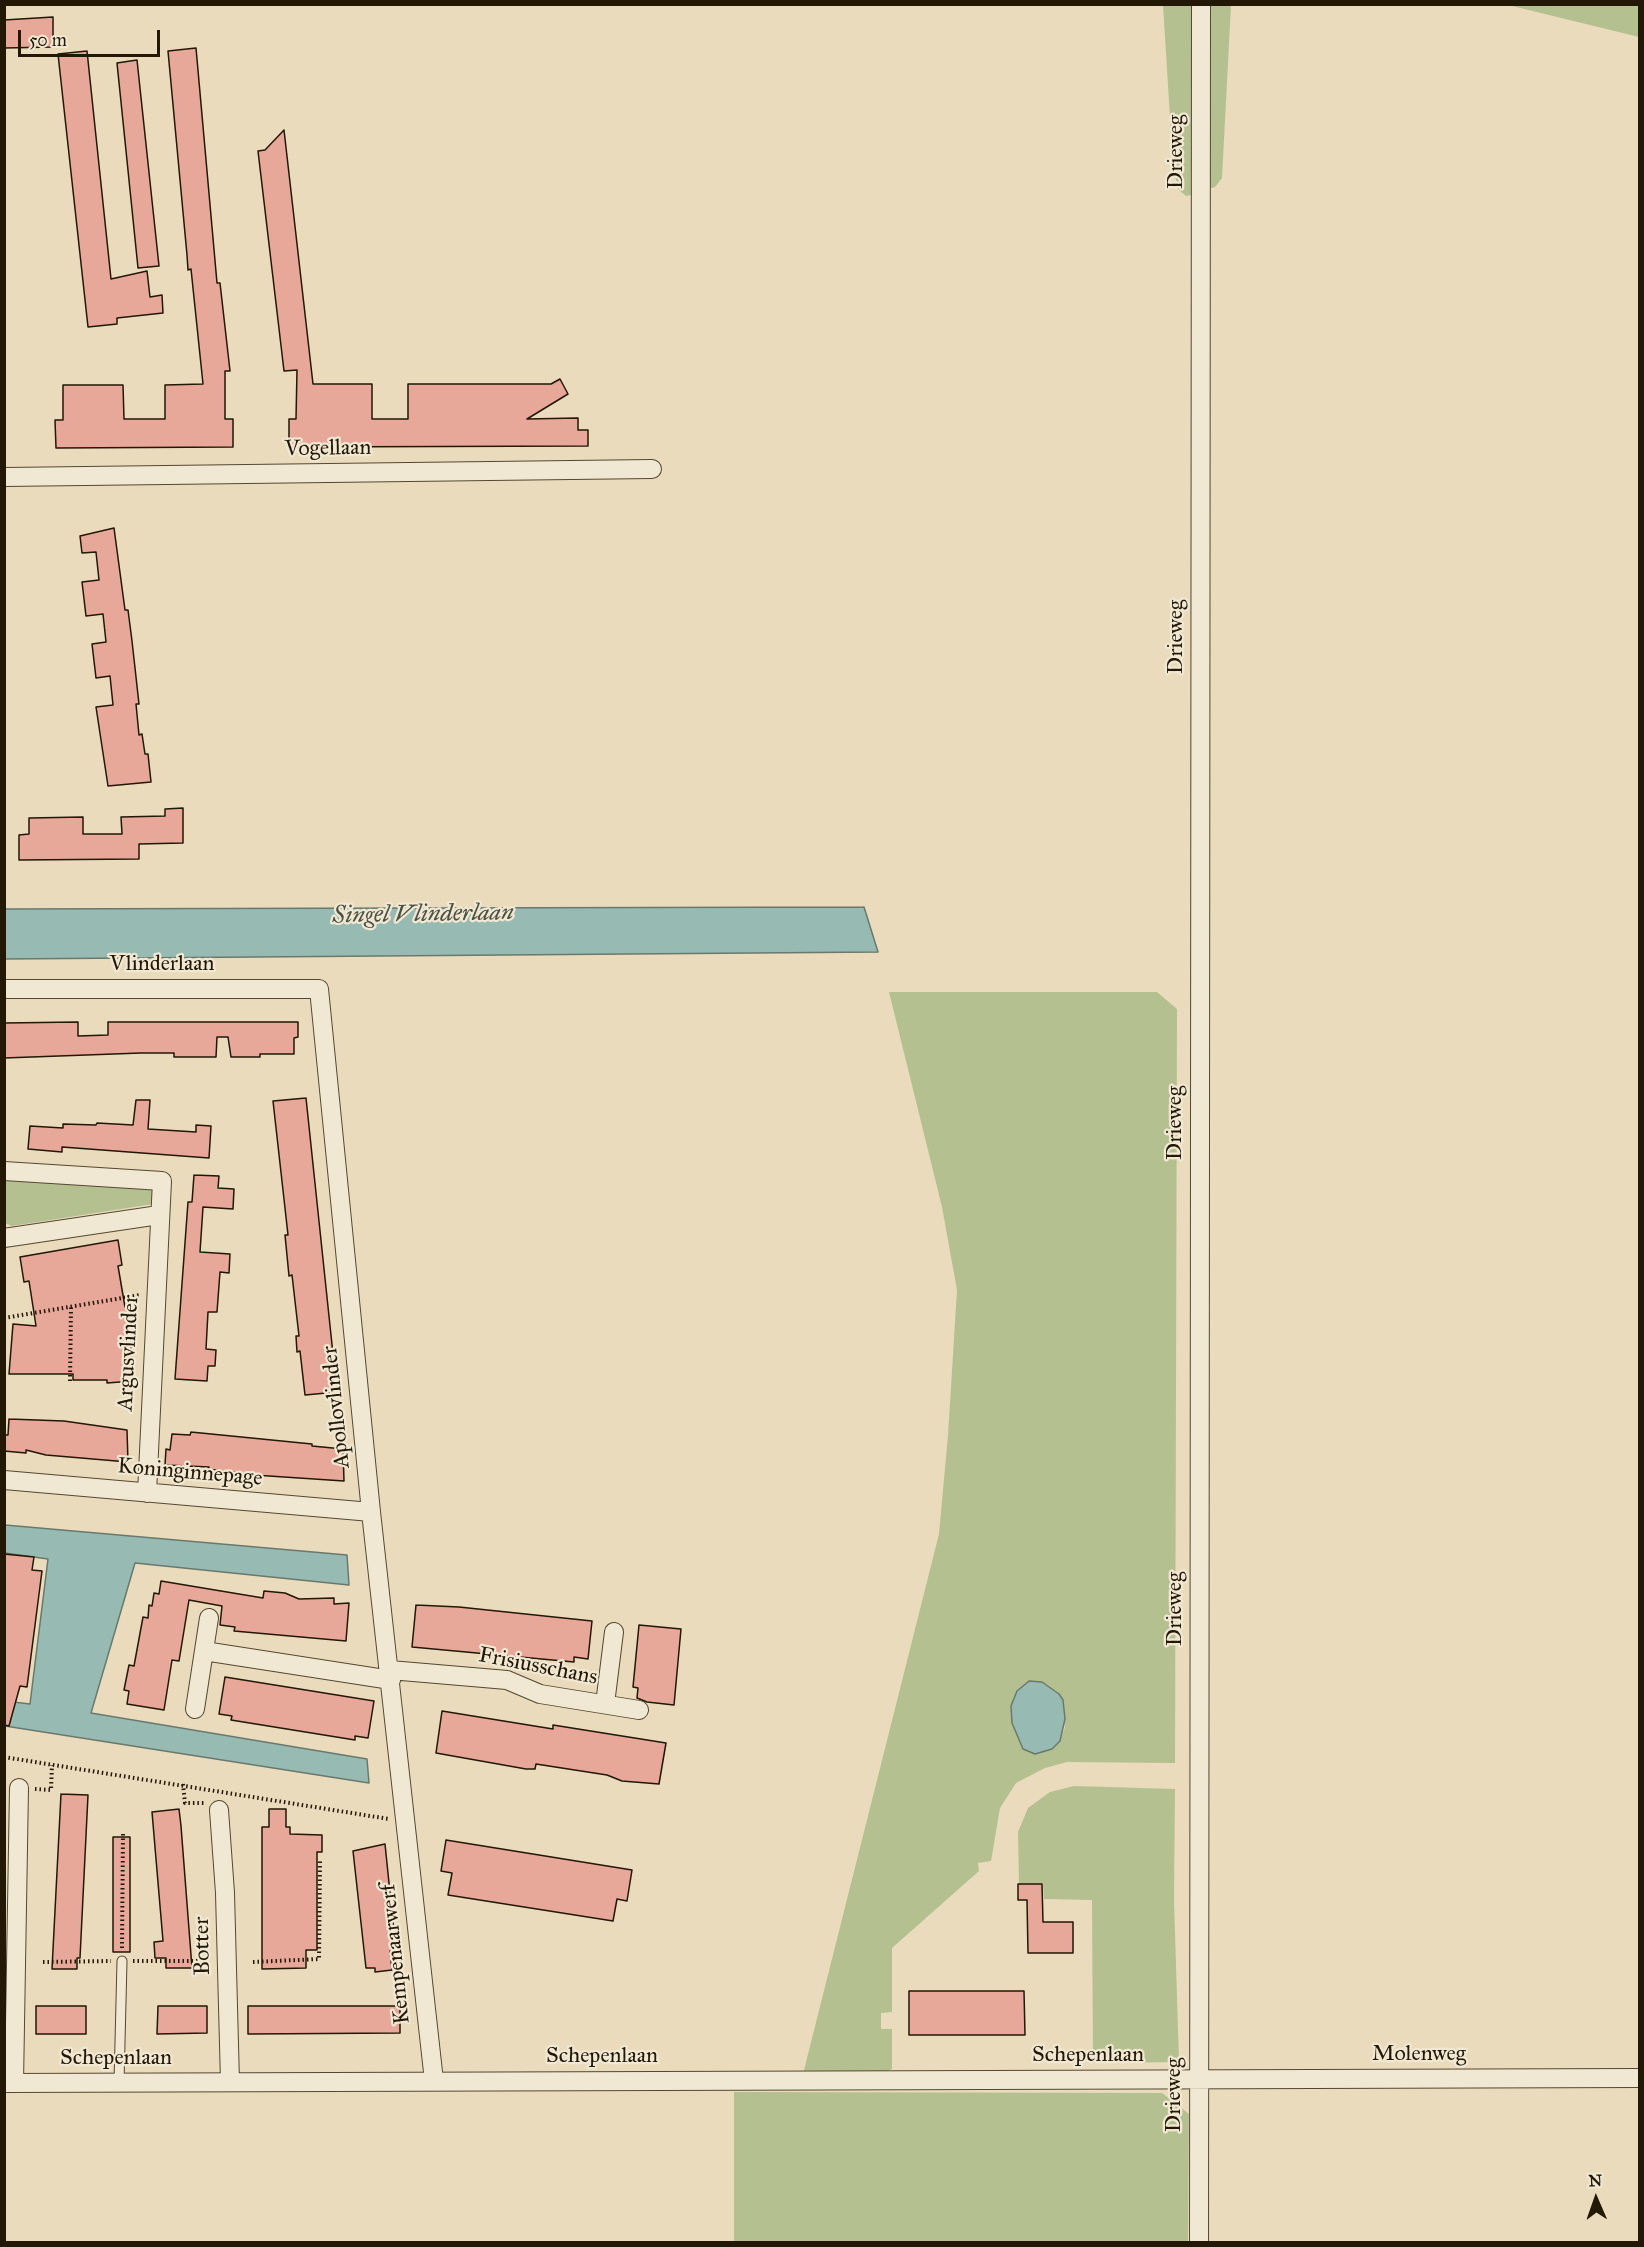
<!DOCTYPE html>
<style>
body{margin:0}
#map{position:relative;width:1644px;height:2247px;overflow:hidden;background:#e9dbbb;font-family:"IM FELL Great Primer",serif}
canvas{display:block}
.frame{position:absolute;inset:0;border:6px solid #231705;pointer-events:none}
.north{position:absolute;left:1566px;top:2169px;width:60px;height:60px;-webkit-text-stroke:4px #f1e8d3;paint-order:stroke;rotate:358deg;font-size:16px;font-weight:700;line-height:24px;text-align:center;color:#231705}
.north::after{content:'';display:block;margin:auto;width:21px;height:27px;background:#231705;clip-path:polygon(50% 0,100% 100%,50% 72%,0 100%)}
.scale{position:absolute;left:18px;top:30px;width:142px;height:27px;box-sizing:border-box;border:3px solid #231705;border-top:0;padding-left:8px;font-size:18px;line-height:21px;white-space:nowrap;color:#231705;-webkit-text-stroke:4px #f1e8d3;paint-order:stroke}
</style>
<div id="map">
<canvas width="1644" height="2247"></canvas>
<div class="frame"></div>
<div class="north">N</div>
<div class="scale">50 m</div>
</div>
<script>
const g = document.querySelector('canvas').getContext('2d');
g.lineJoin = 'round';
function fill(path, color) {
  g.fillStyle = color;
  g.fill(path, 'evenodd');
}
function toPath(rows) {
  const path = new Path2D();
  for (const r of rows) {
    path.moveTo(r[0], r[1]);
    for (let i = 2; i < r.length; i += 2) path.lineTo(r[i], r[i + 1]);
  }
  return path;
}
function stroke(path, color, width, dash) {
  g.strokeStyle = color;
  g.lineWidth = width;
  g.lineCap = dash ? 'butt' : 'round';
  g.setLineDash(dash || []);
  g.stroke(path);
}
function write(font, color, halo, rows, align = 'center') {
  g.font = font + ' "IM FELL Great Primer",serif';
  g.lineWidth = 4.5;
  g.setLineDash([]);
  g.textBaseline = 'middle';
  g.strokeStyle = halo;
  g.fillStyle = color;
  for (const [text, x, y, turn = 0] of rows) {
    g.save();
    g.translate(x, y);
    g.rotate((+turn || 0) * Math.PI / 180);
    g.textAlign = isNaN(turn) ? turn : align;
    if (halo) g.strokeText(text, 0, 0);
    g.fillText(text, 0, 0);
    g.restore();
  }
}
const green = toPath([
 [1163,5,1191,5,1191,195,1186,196,1178,189,1173,165],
 [1204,5,1231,5,1222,178,1215,187,1205,190],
 [1508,5,1639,5,1639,37],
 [889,992,1157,992,1177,1009,1175,1763,1067,1762,1045,1768,1016,1783,1000,1808,991,1861,978,1863,979,1871,892,1948,892,2012,881,2013,881,2029,892,2029,892,2069,881,2074,803,2074,939,1534,948,1435,957,1290,942,1207],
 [1029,1681,1042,1682,1059,1694,1065,1727,1060,1741,1052,1749,1012,1723,1011,1706],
 [13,1179,154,1190,153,1204,12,1226,5,1223,5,1181],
 [1074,1786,1175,1789,1174,1900,1179,2062,1093,2063,1092,1900,1044,1899,1043,1884,1019,1884,1018,1832,1028,1808,1050,1792],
 [734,2092,1162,2093,1189,2114,1188,2242,734,2242]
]);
const water = toPath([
 [864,907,878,952,5,959,5,909,864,907],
 [5,1525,347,1555,349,1585,135,1563,91,1713,367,1759,369,1783,5,1726,5,1701,30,1704,48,1559,5,1553,5,1525],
 [1029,1681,1042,1682,1059,1694,1063,1700,1065,1719,1060,1741,1052,1749,1035,1754,1023,1749,1012,1723,1011,1706,1017,1691,1029,1681]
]);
const building = toPath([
 [53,17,53,47,4,48,4,20,53,17],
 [196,48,217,283,220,283,230,371,225,371,225,419,233,419,233,447,56,448,55,420,63,420,63,385,123,385,124,419,165,419,165,385,203,384,191,269,188,270,187,255,168,51,196,48],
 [87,51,111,279,147,271,150,297,162,295,163,313,117,318,117,324,88,327,58,54,87,51],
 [137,60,159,266,138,268,117,63,137,60],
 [284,130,313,384,372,384,372,419,408,419,408,384,551,384,560,379,568,394,527,419,578,418,578,430,588,430,588,446,289,447,289,419,296,419,297,370,284,371,258,151,265,150,284,130],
 [114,528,125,610,128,610,132,641,139,704,136,704,139,735,142,734,145,754,148,754,151,782,108,786,96,707,113,705,110,676,96,678,92,644,106,642,103,614,86,616,82,582,99,580,96,552,82,553,80,536,114,528],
 [183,808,183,843,139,844,139,859,19,860,19,835,29,834,29,818,83,817,83,834,122,834,121,817,165,816,165,809,183,808],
 [78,1022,78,1036,108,1035,108,1022,298,1022,298,1037,294,1038,294,1054,260,1054,260,1057,231,1057,228,1037,217,1037,216,1057,174,1057,174,1053,141,1053,4,1058,4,1023,78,1022],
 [306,1098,337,1392,305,1395,300,1351,297,1352,296,1336,299,1336,292,1275,289,1276,285,1235,288,1235,273,1101,306,1098],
 [136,1100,150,1100,148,1129,196,1132,196,1125,211,1126,209,1158,62,1147,62,1152,28,1149,30,1126,63,1128,63,1124,96,1125,97,1123,133,1125,136,1100],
 [194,1175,219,1176,218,1188,234,1189,233,1209,203,1207,200,1252,230,1254,229,1273,220,1272,217,1312,208,1312,206,1349,216,1350,215,1366,208,1366,207,1381,175,1379,188,1202,192,1202,194,1175],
 [118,1240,122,1265,118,1266,125,1307,128,1306,133,1381,107,1383,107,1380,73,1380,73,1374,9,1374,13,1324,36,1326,29,1281,24,1282,20,1257,118,1240],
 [9,1419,64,1421,127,1430,128,1462,46,1455,26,1450,26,1453,4,1451,4,1435,8,1435,9,1419],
 [191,1432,312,1444,312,1446,343,1449,344,1481,254,1475,208,1469,209,1467,165,1465,166,1449,170,1450,172,1434,190,1435,191,1432],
 [4,1554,34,1557,32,1570,42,1571,27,1687,20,1686,9,1726,4,1725,4,1554],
 [161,1581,263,1598,264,1591,285,1593,299,1599,334,1598,334,1604,349,1603,346,1641,234,1631,235,1627,220,1625,222,1606,189,1600,179,1661,172,1660,164,1710,127,1704,129,1691,124,1690,129,1665,134,1666,143,1617,148,1618,149,1605,152,1606,154,1593,159,1594,161,1581],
 [416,1605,459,1607,592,1621,588,1659,574,1657,574,1662,412,1647,416,1605],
 [639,1625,681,1629,674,1705,647,1702,637,1698,638,1688,633,1687,639,1625],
 [225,1677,374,1701,368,1738,355,1736,355,1740,231,1720,232,1716,219,1714,225,1677],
 [442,1711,553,1729,553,1725,666,1743,659,1784,622,1781,607,1775,536,1764,535,1769,526,1769,436,1753,442,1711],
 [61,1794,88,1795,80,1958,77,1958,77,1969,52,1969,61,1794],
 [179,1809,181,1826,192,1968,166,1968,166,1958,155,1958,154,1942,163,1941,152,1812,179,1809],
 [269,1809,286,1809,286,1827,290,1827,290,1834,322,1835,322,1852,317,1852,317,1950,306,1950,306,1968,262,1969,262,1827,269,1827,269,1809],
 [113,1837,130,1837,130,1952,113,1952,113,1837],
 [446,1840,632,1870,627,1901,617,1899,613,1921,448,1895,452,1873,441,1871,446,1840],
 [385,1844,396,1951,390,1951,392,1970,375,1972,375,1968,366,1968,353,1851,385,1844],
 [1018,1884,1042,1884,1043,1922,1073,1922,1073,1953,1028,1953,1027,1900,1018,1900,1018,1884],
 [909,1991,1024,1991,1025,2035,909,2035,909,1991],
 [36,2006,86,2006,86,2034,36,2034,36,2006],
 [158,2006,207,2006,207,2033,157,2034,158,2006],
 [248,2006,400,2006,400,2033,248,2034,248,2006]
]);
const path = toPath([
 [4,1318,140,1295],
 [70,1381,71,1307],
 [4,1757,389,1819],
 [183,1784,185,1803,205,1803],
 [35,1789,51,1790,52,1765],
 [122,1948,123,1833],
 [133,1961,201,1961],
 [43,1962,111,1961],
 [253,1962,319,1959,320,1861]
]);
const service = toPath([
 [119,2083,122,1961]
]);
const minor = toPath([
 [4,477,652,469],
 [4,989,319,989,371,1512,434,2081],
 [4,1171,162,1181,147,1493],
 [4,1238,159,1215],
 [4,1480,371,1512],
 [204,1651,391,1680],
 [390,1670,507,1680,540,1694,639,1710],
 [605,1704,614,1632],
 [195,1709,209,1618],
 [219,1810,225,1893,230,2082],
 [4,2083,1640,2078],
 [14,2083,19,1788],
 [1199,2242,1201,4]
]);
const streetNames = [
 ["Drieweg",1177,152,-90],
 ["Vogellaan",328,449,-1],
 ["Drieweg",1177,637,-90],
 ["Vlinderlaan",162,965],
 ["Drieweg",1176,1123,-90],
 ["Argusvlinder",129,1353,-87],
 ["Apollovlinder",337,1407,-96],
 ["Koninginnepage",190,1473,5],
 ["Drieweg",1176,1609,-90],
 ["Frisiusschans",538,1667,11],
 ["Botter",203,1946,-91],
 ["Kempenaarwerf",396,1954,-96],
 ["Molenweg",1419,2055],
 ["Schepenlaan",1088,2056],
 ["Schepenlaan",602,2057],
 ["Schepenlaan",116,2059],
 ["Drieweg",1175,2095,-90]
];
const waterNames = [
 ["Singel Vlinderlaan",423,915,-1]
];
fill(green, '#b5c091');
fill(water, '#97bbb3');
stroke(water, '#69796d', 1.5);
fill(building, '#e7a799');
stroke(building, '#231705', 1.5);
stroke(service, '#544832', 11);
stroke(minor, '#544832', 20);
stroke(path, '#231705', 4, [1.5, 3]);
stroke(service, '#f1e8d3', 9);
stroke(minor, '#f1e8d3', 18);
write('22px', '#231705', '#f1e8d3', streetNames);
write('italic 24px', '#4c5042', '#f1e8d3', waterNames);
</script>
